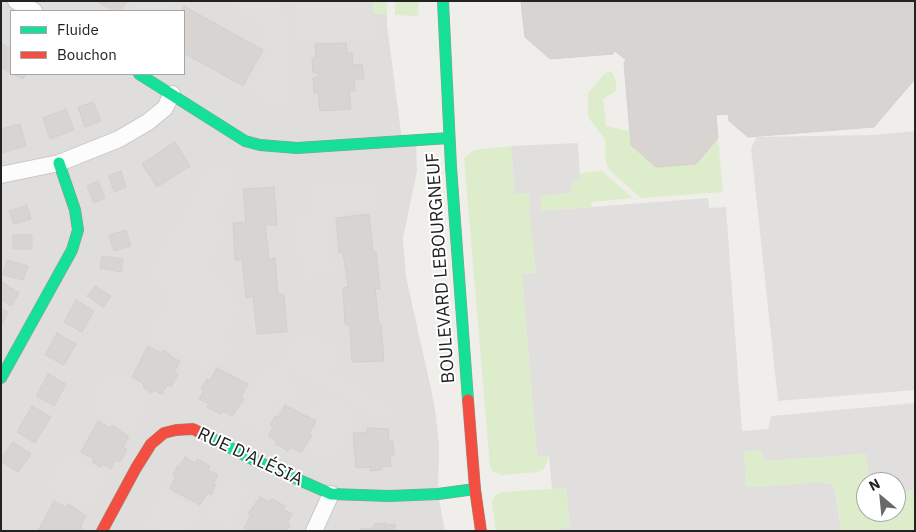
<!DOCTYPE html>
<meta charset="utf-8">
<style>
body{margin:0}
#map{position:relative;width:916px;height:532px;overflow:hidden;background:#f0eeeb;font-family:"IBM Plex Sans",sans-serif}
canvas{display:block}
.frame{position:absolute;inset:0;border:2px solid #222;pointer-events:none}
.legend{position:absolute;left:10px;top:10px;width:175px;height:65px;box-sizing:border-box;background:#fff;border:1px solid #a7a7a7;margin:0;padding:6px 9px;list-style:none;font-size:15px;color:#222}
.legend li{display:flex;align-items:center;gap:10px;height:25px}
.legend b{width:25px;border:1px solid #a7a7a7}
.north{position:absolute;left:856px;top:472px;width:50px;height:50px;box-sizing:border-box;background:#fff;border:1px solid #a7a7a7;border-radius:50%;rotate:332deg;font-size:14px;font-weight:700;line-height:20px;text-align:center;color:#222}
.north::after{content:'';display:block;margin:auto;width:18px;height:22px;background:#6a6968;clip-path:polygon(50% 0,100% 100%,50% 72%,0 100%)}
</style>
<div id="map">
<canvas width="916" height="532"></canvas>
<div class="frame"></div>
<ul class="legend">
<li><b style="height:6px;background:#16e098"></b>Fluide</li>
<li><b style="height:6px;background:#f24e42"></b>Bouchon</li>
</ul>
<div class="north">N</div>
</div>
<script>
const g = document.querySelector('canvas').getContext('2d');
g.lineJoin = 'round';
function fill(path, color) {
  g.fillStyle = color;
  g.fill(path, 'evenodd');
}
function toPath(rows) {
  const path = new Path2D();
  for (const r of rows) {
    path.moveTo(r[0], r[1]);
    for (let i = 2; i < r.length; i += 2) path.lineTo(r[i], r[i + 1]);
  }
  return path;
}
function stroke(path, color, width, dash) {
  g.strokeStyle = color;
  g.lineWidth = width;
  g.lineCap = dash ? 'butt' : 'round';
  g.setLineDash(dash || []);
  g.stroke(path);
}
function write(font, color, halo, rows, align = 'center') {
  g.font = font + ' "IBM Plex Sans",sans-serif';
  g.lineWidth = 4;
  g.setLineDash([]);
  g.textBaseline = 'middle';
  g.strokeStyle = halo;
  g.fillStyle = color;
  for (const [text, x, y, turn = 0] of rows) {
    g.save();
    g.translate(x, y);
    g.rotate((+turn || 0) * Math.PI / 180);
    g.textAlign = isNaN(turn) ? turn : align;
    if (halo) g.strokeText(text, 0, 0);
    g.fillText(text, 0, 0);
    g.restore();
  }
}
const residential = toPath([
 [1,1,387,1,387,25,402,140,416,140,417,171,403,238,406,277,431,389,436,416,439,445,438,494,445,531,1,531],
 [11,11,184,11,184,74,11,74]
]);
const grass = toPath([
 [387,1,387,15,373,14,373,2,369,1],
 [395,1,419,1,418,16,395,15],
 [610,71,614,75,616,82,616,91,603,99,606,126,629,131,632,146,656,167,696,164,718,138,723,192,641,198,610,171,606,164,605,139,588,117,588,93,604,74],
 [511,146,515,194,529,193,536,274,522,275,537,456,548,455,548,459,544,469,538,472,501,475,492,471,490,466,464,158,474,150],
 [602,171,633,198,591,202,592,207,540,211,539,196,572,193,571,180,580,180,580,173],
 [763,450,764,461,866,454,869,482,866,482,866,512,896,512,896,492,915,490,915,531,841,531,837,498,835,488,831,484,822,482,754,487,746,486,744,452],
 [566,488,570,527,560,528,560,531,496,531,492,502,495,496,502,492]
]);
const parking = toPath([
 [137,1,177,1,172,11,131,11],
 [224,1,288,1,288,3,279,4,280,18,288,17,289,57,289,91,281,107,250,89,272,51,265,47,265,24],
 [297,3,372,3,372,40,298,41],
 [915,131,915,390,778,401,751,148,757,137,873,135],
 [578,143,580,180,571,181,572,193,540,196,541,211,708,198,709,208,726,207,742,431,768,429,771,416,915,403,915,490,896,492,896,482,869,482,866,454,764,461,762,450,744,452,746,486,754,487,821,482,831,484,835,489,841,531,560,531,560,528,570,527,566,488,552,489,549,456,537,456,522,275,536,273,530,217,529,193,515,194,511,146],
 [213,164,236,178,214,219,226,227,201,271,234,290,228,302,238,308,226,332,165,297,171,288,151,277],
 [370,183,372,209,325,214,331,273,304,275,298,215,316,214,313,189],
 [172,307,223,334,219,342,230,348,221,364,211,359,206,367,152,339,158,328,156,327,162,315,167,317],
 [301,332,340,353,328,374,393,409,388,420,283,363],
 [264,367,275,372,277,370,289,376,287,380,298,385,290,400,278,395,259,430,237,418],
 [112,375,150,395,131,430,93,409,99,399,96,397,103,384,106,385],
 [323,398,333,404,335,401,357,415,331,461,307,447,323,419,314,413],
 [68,455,105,475,87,508,51,488,56,478,53,476],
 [226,477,248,489,229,524,207,513],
 [164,491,199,509,188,531,160,531,146,524]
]);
const building = toPath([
 [96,1,127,1,121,11,114,11,96,1],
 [521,1,915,1,915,79,874,127,748,137,729,121,728,114,716,115,718,138,696,164,656,167,631,145,624,63,626,60,615,51,613,54,550,59,525,37,521,1],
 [184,6,263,50,243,86,184,53,184,11,181,11,184,6],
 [1,43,11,49,11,73,1,67,1,43],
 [346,43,347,53,352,53,353,65,362,64,364,79,354,79,355,91,349,91,351,109,320,111,318,93,314,93,313,78,318,77,318,73,313,73,312,58,316,57,315,44,346,43],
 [13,74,26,74,23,79,13,74],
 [93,102,101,121,85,127,78,107,93,102],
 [66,109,74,130,50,139,43,118,66,109],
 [20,124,26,146,1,153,1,129,20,124],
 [175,142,190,166,157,187,142,164,175,142],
 [121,171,126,187,114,192,109,176,121,171],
 [98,181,105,198,94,203,87,186,98,181],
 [274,187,277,225,265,225,269,259,275,258,278,294,284,294,287,332,257,334,253,296,246,298,242,260,235,260,233,223,246,222,243,189,274,187],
 [27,205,31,219,14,224,9,211,27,205],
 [369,214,373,252,376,252,380,289,375,288,379,324,381,324,384,361,352,362,350,326,345,324,343,288,348,287,343,253,339,252,336,218,369,214],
 [126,230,131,246,114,251,109,235,126,230],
 [13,235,32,235,32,249,13,249,13,235],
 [102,256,123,259,121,272,100,268,102,256],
 [7,260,28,266,23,280,3,275,7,260],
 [2,282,19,293,11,306,1,299,2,282],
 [95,286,111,296,103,307,87,296,95,286],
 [76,300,94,311,82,332,64,322,76,300],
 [1,309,8,312,3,323,1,322,1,309],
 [57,333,76,344,64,365,45,355,57,333],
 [148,346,161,353,163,350,180,362,174,372,178,374,171,387,167,385,162,394,153,390,152,393,143,387,144,384,132,377,148,346],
 [217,368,248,384,241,397,244,399,232,416,222,411,220,414,207,407,209,404,199,399,204,390,201,389,207,379,210,381,217,368],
 [48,374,66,384,54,406,36,396,48,374],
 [285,405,316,421,309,434,312,435,301,453,290,447,288,451,275,444,277,441,268,436,273,427,270,425,275,416,278,418,285,405],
 [32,406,51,417,35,443,17,432,32,406],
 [98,421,110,428,112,425,129,437,123,447,127,449,120,462,116,460,111,469,103,464,101,467,92,462,94,459,81,452,98,421],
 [367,428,388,429,389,441,393,441,394,455,390,455,391,466,381,467,381,470,370,471,370,467,356,468,353,433,368,432,367,428],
 [13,442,31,454,18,472,1,461,1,458,13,442],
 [185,457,195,463,197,459,210,466,208,470,218,475,213,484,216,485,211,495,207,493,200,505,170,489,176,476,173,474,178,465,180,466,185,457],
 [260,497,270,502,272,499,285,506,283,509,292,514,287,523,290,524,287,531,249,531,244,528,251,515,248,514,260,497],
 [54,501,67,508,68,504,86,516,80,527,83,528,82,531,38,531,54,501],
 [385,523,385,525,395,524,395,531,360,531,360,529,374,528,374,524,385,523]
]);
const street = toPath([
 [16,1,34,11],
 [1,175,59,163,119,139,148,122,165,108,172,94],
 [314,531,331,494]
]);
const fast = toPath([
 [443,1,451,167,468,400],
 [139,74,245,141,260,145,297,148,449,138],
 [1,378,72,250,78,230,75,210,59,163],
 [203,434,254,460,331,494,389,496,438,494,475,489]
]);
const jam = toPath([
 [468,400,475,489,481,531],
 [102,531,136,468,151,444,164,433,176,430,193,429,203,434]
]);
const streetNames = [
 ["BOULEVARD LEBOURGNEUF",441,268,-94],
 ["RUE D'ALÉSIA",250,457,25]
];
fill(residential, '#dfdedc');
fill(grass, '#ddeccb');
fill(parking, '#e0dfde');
fill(building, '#d7d4d2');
stroke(building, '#d3d0cc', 1);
stroke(street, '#c9c8c7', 18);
stroke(fast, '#999a82', 12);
stroke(jam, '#999a82', 12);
stroke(street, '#fdfcfc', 16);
stroke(fast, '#16e098', 11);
stroke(jam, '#f24e42', 11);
write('18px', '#222', '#fff', streetNames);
</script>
